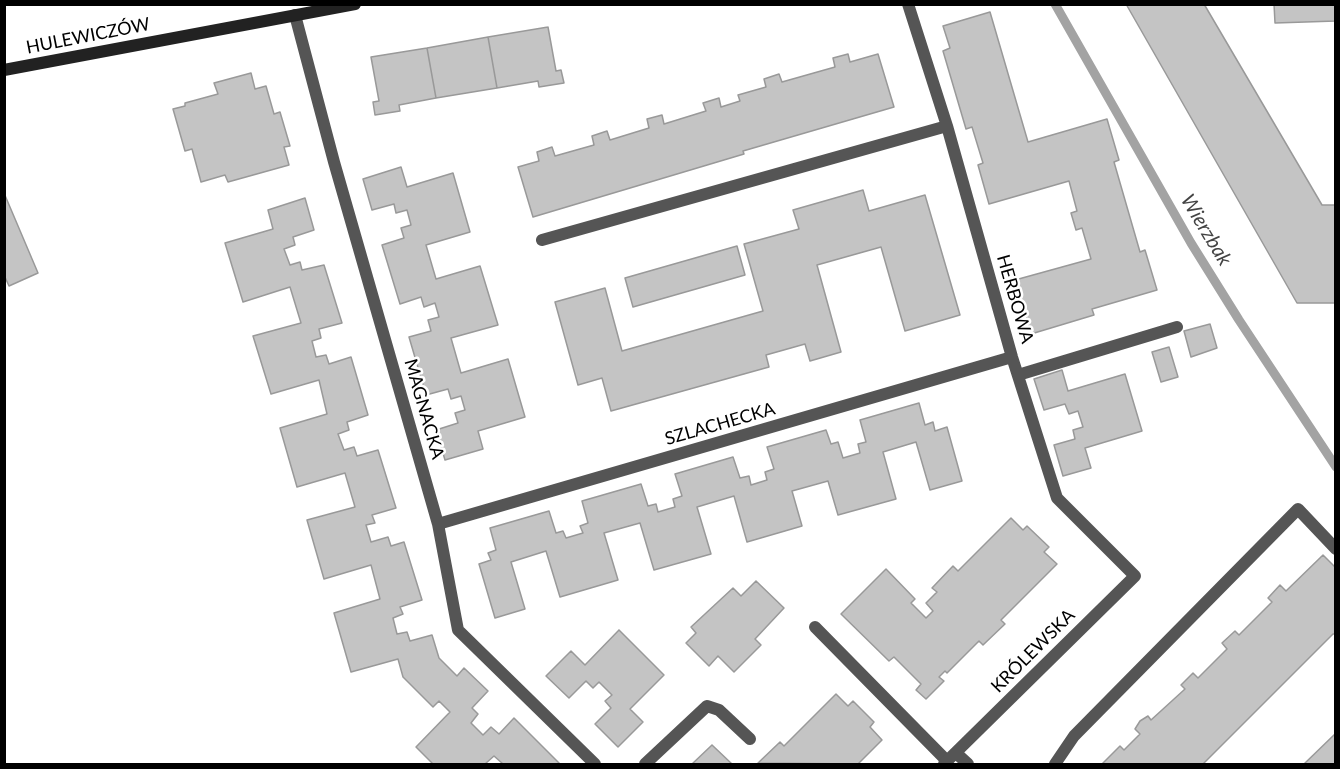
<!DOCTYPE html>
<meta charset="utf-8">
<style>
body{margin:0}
#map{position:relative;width:1340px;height:769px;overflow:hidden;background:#fff;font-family:Lato,sans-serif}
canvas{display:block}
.frame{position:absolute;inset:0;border:6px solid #000;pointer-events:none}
</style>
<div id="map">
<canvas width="1340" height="769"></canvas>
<div class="frame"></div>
</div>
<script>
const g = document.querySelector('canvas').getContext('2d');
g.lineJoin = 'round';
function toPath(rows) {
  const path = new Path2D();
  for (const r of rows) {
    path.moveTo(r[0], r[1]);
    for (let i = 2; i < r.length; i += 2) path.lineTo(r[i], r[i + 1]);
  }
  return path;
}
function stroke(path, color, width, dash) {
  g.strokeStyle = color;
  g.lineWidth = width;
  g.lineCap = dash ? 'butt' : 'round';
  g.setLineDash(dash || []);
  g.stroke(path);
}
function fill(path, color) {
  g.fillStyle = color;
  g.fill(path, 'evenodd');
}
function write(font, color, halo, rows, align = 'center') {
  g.font = font + ' Lato,sans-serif';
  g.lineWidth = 5;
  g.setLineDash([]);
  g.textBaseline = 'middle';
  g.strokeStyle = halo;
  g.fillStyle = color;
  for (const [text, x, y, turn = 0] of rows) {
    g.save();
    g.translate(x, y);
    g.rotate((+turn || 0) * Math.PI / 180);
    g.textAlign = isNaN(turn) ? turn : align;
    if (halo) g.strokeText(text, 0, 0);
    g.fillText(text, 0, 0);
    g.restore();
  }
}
const stream = toPath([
 [1055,4,1191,243,1239,320,1336,467]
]);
const building = toPath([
 [1126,4,1204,4,1322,205,1336,205,1336,303,1297,303,1126,4],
 [1274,4,1336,4,1336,21,1275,23,1274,4],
 [990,12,1028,142,1107,119,1119,160,1114,162,1140,252,1145,250,1157,290,1092,309,1094,315,1031,334,1015,280,1091,259,1082,228,1076,230,1071,213,1077,211,1069,181,989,204,978,165,983,163,972,127,966,129,943,51,950,48,943,26,990,12],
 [548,27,556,71,561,70,564,83,539,87,538,81,497,88,488,37,548,27],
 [488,37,497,88,436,98,427,48,488,37],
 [427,48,436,98,399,105,400,111,375,115,373,102,379,101,371,57,427,48],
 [848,54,850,62,878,54,894,107,743,151,744,154,533,217,518,167,539,161,537,152,552,147,555,156,594,145,592,136,607,131,610,140,649,128,647,119,662,115,664,124,706,111,703,103,719,98,721,107,740,101,738,95,766,87,764,79,779,74,782,82,835,67,833,58,848,54],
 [251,73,255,89,266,86,274,114,280,112,290,146,284,147,289,165,228,182,225,175,201,182,192,149,185,151,173,109,185,106,185,103,218,94,214,83,251,73],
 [401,167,407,187,453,173,470,232,426,245,436,279,480,266,498,325,451,338,461,373,508,359,525,417,478,431,483,449,445,460,436,430,458,423,455,413,465,410,461,396,451,399,448,389,426,395,409,337,431,331,428,320,439,317,435,303,424,307,421,297,400,304,382,245,404,238,401,228,411,225,407,210,396,213,394,204,372,210,363,179,401,167],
 [863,190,869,211,925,195,960,315,905,331,881,247,817,265,841,352,810,361,805,344,766,355,769,367,611,411,602,378,578,385,555,302,605,288,622,351,763,311,744,244,799,229,793,210,863,190],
 [4,193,38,273,9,286,4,275,4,193],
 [305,198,314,230,293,237,295,245,284,249,290,265,300,262,302,270,324,265,342,323,319,329,321,338,312,341,316,357,326,355,329,364,351,357,368,415,347,422,349,430,338,434,344,450,354,447,357,456,378,450,396,508,372,515,375,523,366,525,371,542,388,537,391,546,404,542,422,600,400,607,403,614,393,618,397,634,407,632,410,641,432,635,439,658,457,676,464,668,488,691,472,708,478,714,471,723,483,735,491,727,499,734,514,718,560,764,503,764,494,756,485,764,433,764,416,747,450,712,439,701,433,707,403,677,398,659,351,672,334,613,380,599,371,565,324,579,307,520,355,507,345,473,297,487,280,428,327,414,319,380,271,394,253,336,301,323,290,287,243,302,225,243,273,229,268,210,305,198],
 [737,246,745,275,633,307,625,278,737,246],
 [1210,324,1217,348,1191,357,1184,331,1210,324],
 [1169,347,1178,377,1161,382,1152,352,1169,347],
 [1062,370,1068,391,1125,374,1142,431,1085,448,1091,468,1063,476,1054,445,1075,439,1073,430,1083,427,1078,411,1069,414,1065,404,1044,410,1034,379,1062,370],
 [919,403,925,425,933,422,935,431,947,427,962,481,930,490,916,442,883,452,896,499,838,515,828,481,792,491,802,526,747,542,734,496,697,507,711,554,654,570,640,523,604,533,618,580,560,597,546,551,511,562,525,609,495,618,479,564,491,560,488,553,496,550,490,528,549,511,556,533,563,531,566,538,583,533,580,526,588,523,582,501,641,484,648,506,656,504,658,512,675,507,673,499,682,496,675,474,733,457,740,478,749,476,751,485,767,480,765,472,774,469,767,447,826,430,831,444,838,442,843,458,860,453,858,444,866,442,860,420,919,403],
 [1011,518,1023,530,1027,526,1049,547,1044,552,1057,564,1001,620,1005,624,983,645,979,641,947,673,945,671,939,677,944,681,926,699,916,690,921,684,894,657,889,661,841,614,886,569,915,599,911,603,926,618,933,611,926,603,937,592,932,588,953,566,958,571,1011,518],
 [1323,555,1336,568,1336,634,1333,634,1203,764,1102,764,1120,746,1124,750,1140,734,1135,729,1140,721,1148,716,1151,720,1185,689,1181,685,1193,673,1198,678,1227,649,1222,643,1235,631,1239,635,1272,602,1268,598,1280,585,1286,591,1323,555],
 [756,581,784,608,755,639,761,645,734,672,718,656,709,666,686,643,696,633,691,627,733,588,741,596,756,581],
 [619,630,664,675,630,709,643,722,618,747,595,724,611,708,605,701,612,695,599,682,593,688,586,681,569,698,546,676,571,651,585,665,619,630],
 [836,694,848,706,853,701,874,722,870,727,882,740,858,764,758,763,780,742,784,746,836,694],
 [1336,733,1336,764,1304,764,1336,733],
 [712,745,732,764,692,764,712,745]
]);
const lane = toPath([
 [815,627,947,761]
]);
const street = toPath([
 [908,4,947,126,1012,357,1057,498,1135,576,944,764],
 [295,15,334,162,438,524,458,630,595,764],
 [542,240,947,126],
 [1018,375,1177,327],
 [438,524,1012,357],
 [956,753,968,764],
 [645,764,707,706,719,710,750,739],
 [1055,764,1074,736,1298,509,1336,549]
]);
const secondary = toPath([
 [4,70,355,4]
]);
const streetNames = [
 ["HULEWICZÓW",88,36,-11],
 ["HERBOWA",1015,299,74],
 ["MAGNACKA",424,409,74],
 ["SZLACHECKA",720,424,-16],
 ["KRÓLEWSKA",1033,651,-45]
];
const waterNames = [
 ["Wierzbak",1206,230,59]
];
stroke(stream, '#a3a3a3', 9);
fill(building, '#c4c4c4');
stroke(building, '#999', 1.5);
stroke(lane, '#555', 12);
stroke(street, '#555', 12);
stroke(secondary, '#222', 12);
write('18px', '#000', '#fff', streetNames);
write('italic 20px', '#444', '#fff', waterNames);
</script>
